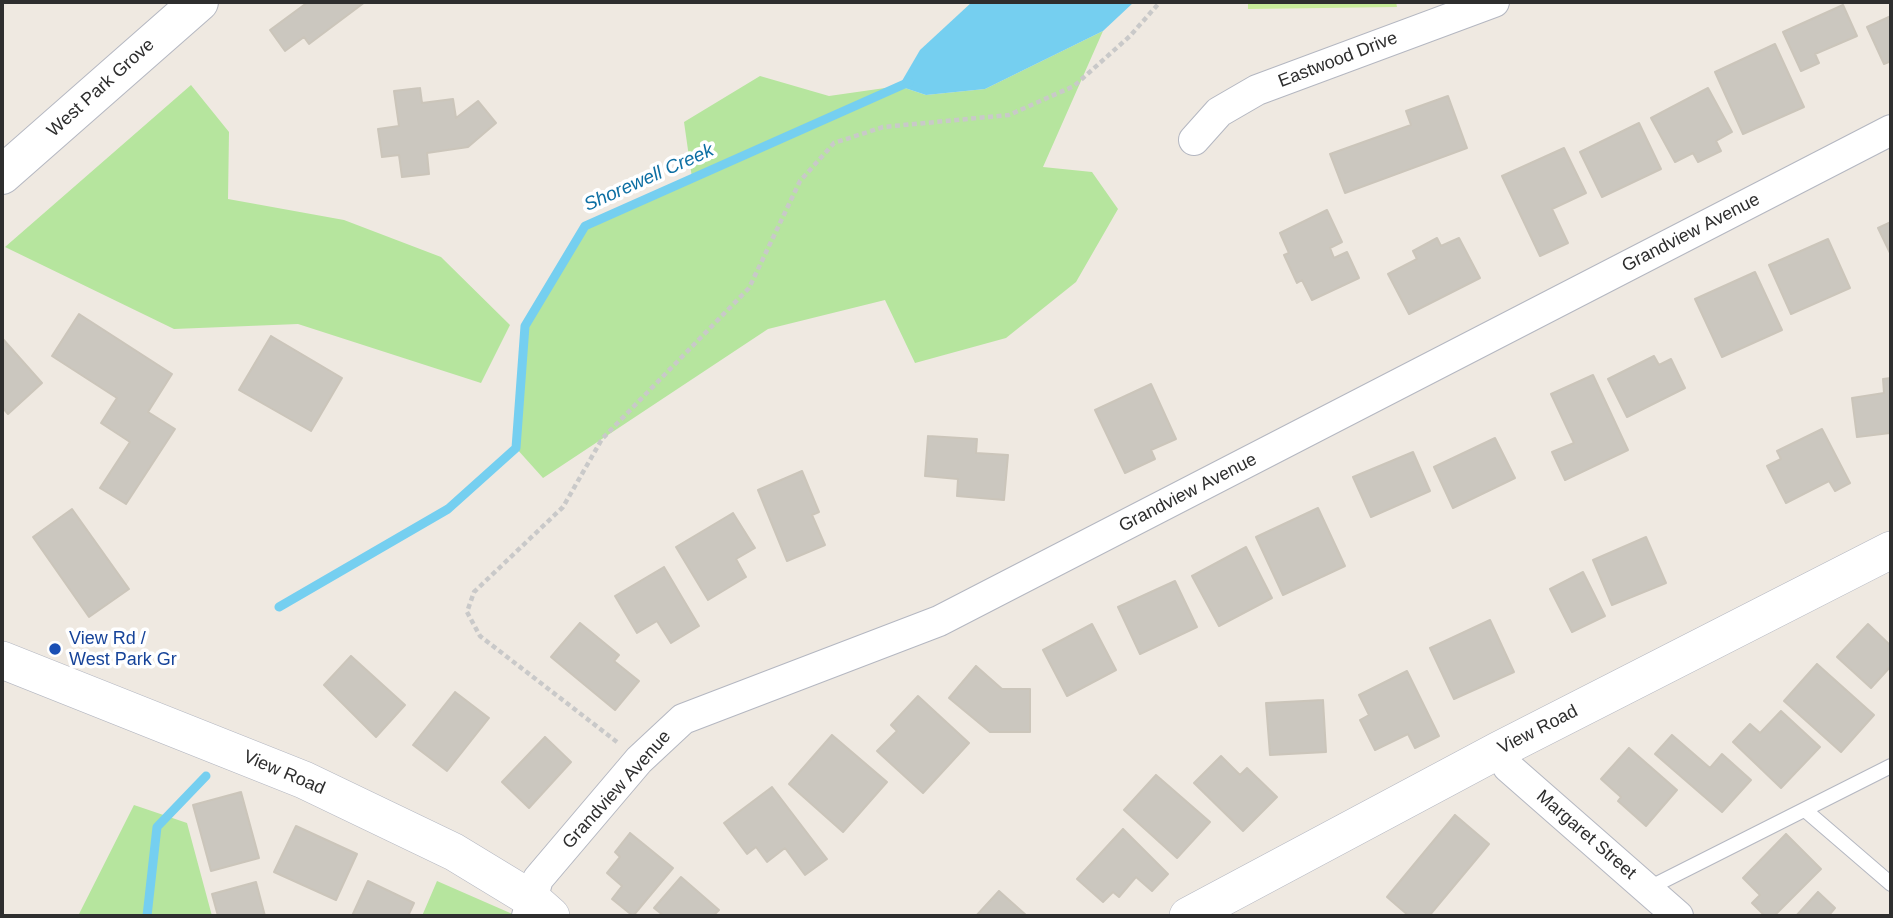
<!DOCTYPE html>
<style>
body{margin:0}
#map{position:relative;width:1893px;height:918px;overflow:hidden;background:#efe9e1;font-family:Helvetica,sans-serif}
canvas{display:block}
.frame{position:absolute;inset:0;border:4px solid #2e2e2e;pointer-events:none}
</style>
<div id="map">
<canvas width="1893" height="918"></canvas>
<div class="frame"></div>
</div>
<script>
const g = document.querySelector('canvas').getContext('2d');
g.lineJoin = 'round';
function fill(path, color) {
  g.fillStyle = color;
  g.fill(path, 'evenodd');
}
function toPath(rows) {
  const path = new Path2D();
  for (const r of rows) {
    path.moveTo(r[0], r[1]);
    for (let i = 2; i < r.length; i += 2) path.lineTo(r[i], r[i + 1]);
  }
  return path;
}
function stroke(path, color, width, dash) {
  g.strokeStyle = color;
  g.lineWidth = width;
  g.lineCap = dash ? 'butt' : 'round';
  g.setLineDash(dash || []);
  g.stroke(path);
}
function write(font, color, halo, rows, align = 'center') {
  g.font = font + ' Helvetica,sans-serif';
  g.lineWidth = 7;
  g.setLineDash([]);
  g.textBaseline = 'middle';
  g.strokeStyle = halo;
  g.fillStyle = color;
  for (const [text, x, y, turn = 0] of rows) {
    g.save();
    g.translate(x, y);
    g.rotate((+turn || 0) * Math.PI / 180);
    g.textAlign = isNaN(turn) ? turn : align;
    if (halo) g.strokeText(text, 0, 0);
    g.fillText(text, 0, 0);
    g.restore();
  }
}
const green = toPath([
 [1103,31,1043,167,1092,172,1118,209,1076,282,1006,338,915,363,885,300,768,329,543,478,516,448,525,326,585,226,692,178,684,122,760,76,829,96,899,86,926,95,985,89],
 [191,85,229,132,228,199,344,220,441,257,510,325,481,383,298,324,174,329,5,247],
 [134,805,187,823,212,916,78,916],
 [437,881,517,916,422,916]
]);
const pitch = toPath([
 [1248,2,1396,2,1397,7,1248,9]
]);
const water = toPath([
 [972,2,1134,2,1103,31,985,89,926,95,899,86,920,50]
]);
const stream = toPath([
 [279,607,448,509,516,448,525,326,585,226,909,82],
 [147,916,157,827,206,776]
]);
const building = toPath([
 [308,2,365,2,309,44,304,37,285,51,270,30,308,2],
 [1843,5,1857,36,1815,54,1819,63,1801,71,1783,32,1843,5],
 [1891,16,1891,61,1884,64,1867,27,1891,16],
 [1775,44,1804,107,1743,134,1715,72,1775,44],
 [420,88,422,103,453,99,456,118,478,101,496,123,468,147,427,153,429,174,402,177,399,155,382,157,378,129,399,126,394,91,420,88],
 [1708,88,1732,132,1716,141,1721,151,1698,162,1693,153,1675,162,1651,118,1708,88],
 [1448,96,1467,148,1345,193,1330,154,1411,125,1406,111,1448,96],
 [1639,123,1661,169,1602,197,1580,152,1639,123],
 [1564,148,1586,193,1552,209,1568,243,1540,256,1502,176,1564,148],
 [1327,210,1342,242,1330,248,1334,258,1347,252,1359,278,1312,300,1302,280,1297,283,1284,255,1289,253,1280,233,1327,210],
 [1891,222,1891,255,1878,228,1891,222],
 [1437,238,1441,246,1459,238,1480,278,1409,314,1388,274,1417,259,1413,251,1437,238],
 [1828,239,1850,288,1791,314,1769,265,1828,239],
 [1755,272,1782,330,1722,357,1695,299,1755,272],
 [79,314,172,374,148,412,175,429,126,504,100,488,130,442,101,423,117,398,52,356,79,314],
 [271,336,342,378,311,431,239,390,271,336],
 [2,338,42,383,8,414,2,407,2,338],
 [1654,356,1659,365,1671,359,1685,388,1627,417,1608,379,1654,356],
 [1593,375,1628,450,1565,480,1552,452,1574,443,1551,394,1593,375],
 [1891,378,1891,441,1890,433,1857,437,1852,398,1884,393,1883,379,1891,378],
 [1151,384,1176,439,1151,450,1155,459,1125,473,1095,410,1151,384],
 [1822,429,1850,483,1835,491,1829,481,1786,503,1767,466,1781,459,1777,451,1822,429],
 [928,436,977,439,976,453,1008,455,1004,500,957,496,958,479,925,476,928,436],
 [1495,438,1515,478,1453,508,1434,467,1495,438],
 [1413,452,1430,491,1371,517,1353,477,1413,452],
 [802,471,819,512,812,515,825,545,787,561,758,490,802,471],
 [1318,508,1345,566,1283,595,1256,537,1318,508],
 [72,509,129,589,89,617,33,537,72,509],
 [733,513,755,548,736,559,746,577,708,600,676,547,733,513],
 [1646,537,1666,583,1612,605,1593,560,1646,537],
 [1246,547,1272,598,1219,626,1192,576,1246,547],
 [664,567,699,626,671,643,657,621,637,633,615,596,664,567],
 [1583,572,1605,616,1572,632,1550,589,1583,572],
 [1175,581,1197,627,1140,654,1118,607,1175,581],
 [1490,620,1514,672,1454,699,1430,648,1490,620],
 [580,623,619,655,614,661,639,681,615,710,551,657,580,623],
 [1092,624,1116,670,1067,696,1043,650,1092,624],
 [1868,624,1891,646,1891,666,1871,688,1837,657,1868,624],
 [351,656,405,705,376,737,324,685,351,656],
 [1817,664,1874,715,1841,752,1784,701,1817,664],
 [976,666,1002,689,1030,689,1030,732,990,732,949,698,976,666],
 [1407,671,1439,736,1415,748,1408,734,1375,750,1360,720,1369,715,1359,695,1407,671],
 [455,692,489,718,447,771,413,745,455,692],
 [918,696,969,743,923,793,877,751,897,731,891,725,918,696],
 [1323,700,1326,752,1270,755,1266,703,1323,700],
 [1781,711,1820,747,1781,788,1733,742,1750,724,1760,733,1781,711],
 [832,735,887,782,843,832,789,784,832,735],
 [1672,735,1710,768,1722,754,1751,780,1722,812,1655,754,1672,735],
 [545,737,571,762,529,808,502,782,545,737],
 [1629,748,1677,790,1646,826,1618,801,1621,797,1601,779,1629,748],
 [1221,756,1240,775,1247,768,1277,797,1243,831,1194,783,1221,756],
 [1156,775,1210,822,1177,858,1124,810,1156,775],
 [772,787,827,859,805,875,785,848,767,862,756,847,747,854,724,823,772,787],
 [241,792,259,858,211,871,193,805,241,792],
 [1455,815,1489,844,1429,916,1409,916,1387,897,1455,815],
 [296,826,357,854,336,900,274,872,296,826],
 [1123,829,1168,874,1152,891,1136,877,1119,897,1113,892,1103,902,1077,879,1123,829],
 [630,833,673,868,633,916,612,899,622,886,607,873,620,857,615,852,630,833],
 [1786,834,1821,869,1774,916,1765,916,1752,903,1760,895,1743,878,1786,834],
 [681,877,719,910,713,916,664,916,654,908,681,877],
 [368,881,414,903,408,916,352,916,368,881],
 [256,882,265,916,218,916,212,894,256,882],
 [999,891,1027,916,976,916,999,891],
 [1818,892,1835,908,1830,914,1833,916,1796,916,1818,892]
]);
const path = toPath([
 [617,742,480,636,467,612,474,592,563,507,602,439,749,288,800,181,834,143,883,127,1009,115,1074,86,1130,36,1160,2]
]);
const service = toPath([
 [1805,810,1891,884],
 [1647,889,1891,766]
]);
const minor = toPath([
 [1194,140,1219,112,1257,90,1494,2],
 [1499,750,1508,767,1678,916],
 [527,916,538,879,639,760,683,719,939,621,1891,130]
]);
const tertiary = toPath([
 [2,660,304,780,454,852,533,900,551,916],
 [1188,916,1499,750,1891,550]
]);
const secondary = toPath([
 [2,175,199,2]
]);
const markers = [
 [55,649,7,"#1a4fb4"]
];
const streetNames = [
 ["Eastwood Drive",1338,60,-21],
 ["West Park Grove",101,88,-42],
 ["Grandview Avenue",1691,233,-27],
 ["Grandview Avenue",1188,493,-27],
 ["View Road",1538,730,-27],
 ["View Road",284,773,23],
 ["Grandview Avenue",617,790,-48],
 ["Margaret Street",1586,835,41]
];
const transitNames = [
 ["View Rd /",69,639],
 ["West Park Gr",69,660]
];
const waterNames = [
 ["Shorewell Creek",649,178,-24]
];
fill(green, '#b6e59e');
fill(pitch, '#c9ec9a');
fill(water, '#75cff0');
stroke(stream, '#75cff0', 9);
fill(building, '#cbc7bf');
stroke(building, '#cbc5ba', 2);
stroke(service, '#b4b7c1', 16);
stroke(minor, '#b4b7c1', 32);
stroke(tertiary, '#b4b7c1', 38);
stroke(secondary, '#b4b7c1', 40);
stroke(path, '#c9c9c9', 4.5, [5, 3.5]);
stroke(service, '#fff', 14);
stroke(minor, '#fff', 30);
stroke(tertiary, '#fff', 37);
stroke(secondary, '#fff', 38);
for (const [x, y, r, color] of markers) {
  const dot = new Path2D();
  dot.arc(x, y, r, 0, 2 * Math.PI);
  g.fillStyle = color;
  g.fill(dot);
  stroke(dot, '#fff', 2.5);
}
write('18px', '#2e2e2e', '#fff', streetNames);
write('18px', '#164399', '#fff', transitNames, 'left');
write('italic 19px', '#0d6fa3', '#fff', waterNames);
</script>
